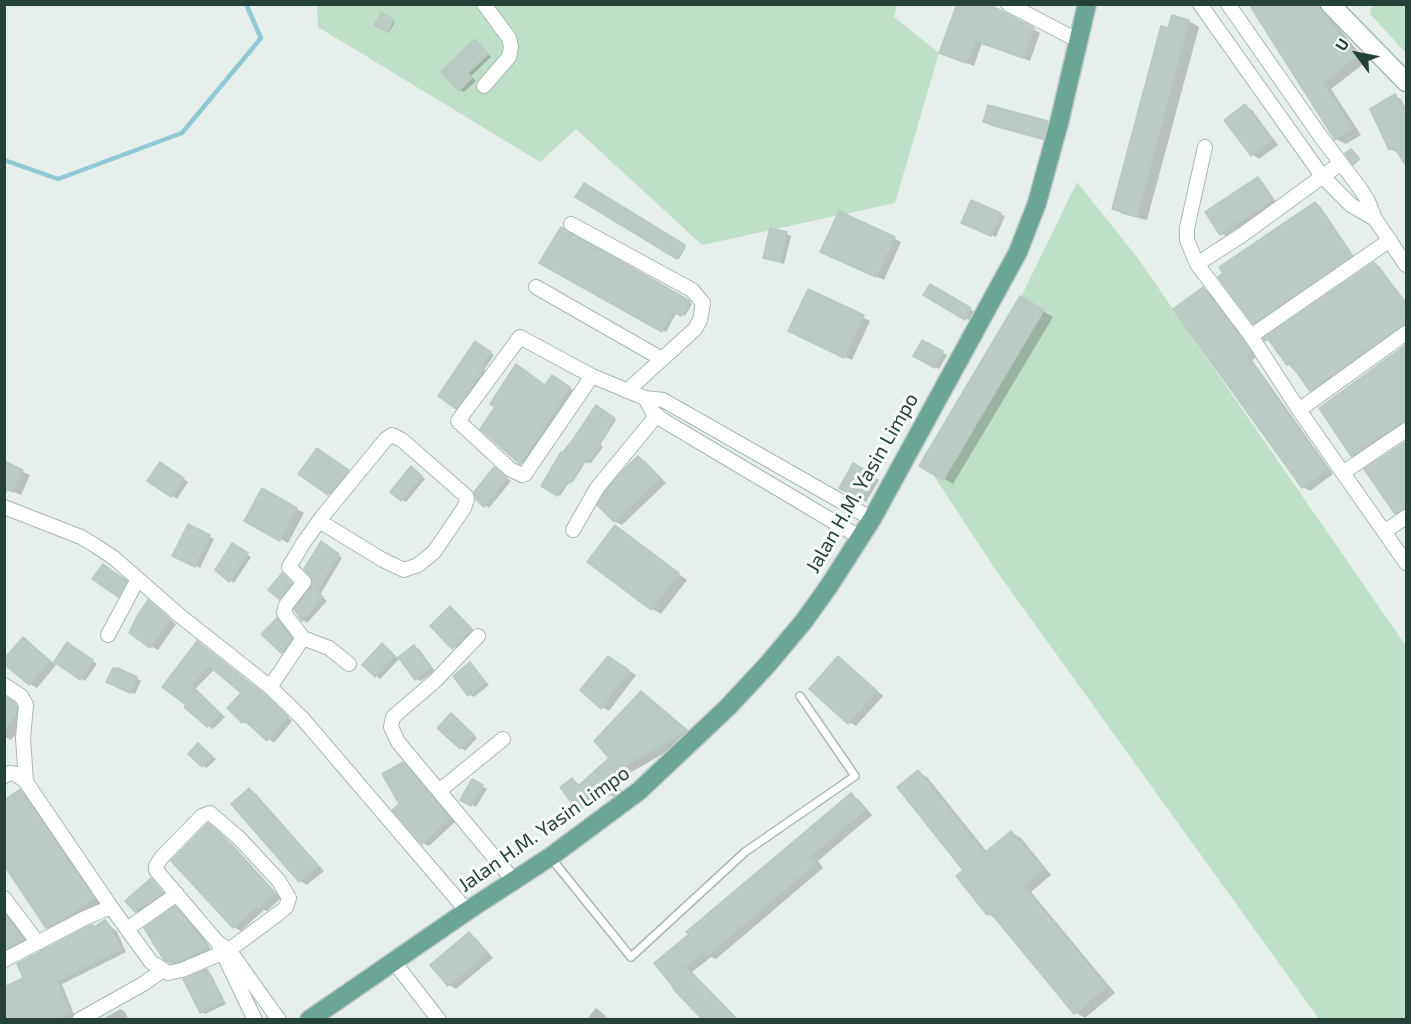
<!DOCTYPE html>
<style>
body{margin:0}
#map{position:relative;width:1411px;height:1024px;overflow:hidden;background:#e6efeb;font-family:"Exo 2",sans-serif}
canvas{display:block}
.frame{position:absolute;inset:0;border:6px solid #24423a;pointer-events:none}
.north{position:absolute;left:1327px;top:24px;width:60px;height:60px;-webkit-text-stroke:4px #f7fbf9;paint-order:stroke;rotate:302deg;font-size:16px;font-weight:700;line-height:24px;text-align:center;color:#24423a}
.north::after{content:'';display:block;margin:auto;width:21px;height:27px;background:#24423a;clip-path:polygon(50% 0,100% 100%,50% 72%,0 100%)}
</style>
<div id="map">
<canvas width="1411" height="1024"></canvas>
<div class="frame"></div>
<div class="north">U</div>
</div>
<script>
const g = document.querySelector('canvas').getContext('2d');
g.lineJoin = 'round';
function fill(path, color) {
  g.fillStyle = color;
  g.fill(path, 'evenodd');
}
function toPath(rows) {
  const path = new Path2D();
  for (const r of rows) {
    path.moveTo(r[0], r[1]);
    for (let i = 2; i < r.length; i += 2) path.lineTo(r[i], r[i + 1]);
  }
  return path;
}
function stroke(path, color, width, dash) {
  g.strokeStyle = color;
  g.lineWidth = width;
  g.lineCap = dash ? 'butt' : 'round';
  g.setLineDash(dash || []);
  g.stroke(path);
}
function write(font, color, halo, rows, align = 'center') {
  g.font = font + ' "Exo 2",sans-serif';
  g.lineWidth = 6;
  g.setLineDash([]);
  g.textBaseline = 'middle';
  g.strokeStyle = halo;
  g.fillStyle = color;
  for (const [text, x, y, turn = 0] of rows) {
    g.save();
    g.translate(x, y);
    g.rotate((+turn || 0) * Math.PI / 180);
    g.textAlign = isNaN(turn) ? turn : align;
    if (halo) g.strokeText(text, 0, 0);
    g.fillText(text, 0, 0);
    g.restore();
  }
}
const green = toPath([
 [1372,4,1406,5,1406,53,1370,14],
 [317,5,897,5,894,17,939,53,895,203,702,245,576,129,540,162,318,27],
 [1077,182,1137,257,1406,646,1406,1019,1319,1019,995,569,934,476]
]);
const shadow = toPath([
 [1250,4,1320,4,1366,62,1331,89,1361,135,1346,144,1336,139],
 [1000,11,1040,33,1030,61,982,43,974,66,940,52],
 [382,14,395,22,389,32,376,24],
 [1173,17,1189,21,1199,27,1147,220,1123,214,1114,209],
 [475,41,491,57,471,76,476,81,464,92,459,90],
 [1395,96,1401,99,1406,109,1406,164,1398,150,1396,152,1390,149],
 [1245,106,1252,110,1278,145,1259,159,1252,154],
 [985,122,1047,123,1054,127,1050,142,992,126],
 [1258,179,1262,181,1276,202,1226,236,1222,234],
 [584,185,686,247,679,259,577,197],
 [1315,203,1320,206,1355,258,1258,325,1254,323],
 [1000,214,1005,216,996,237,968,225],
 [562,229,692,304,685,316,677,312,666,332,541,262],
 [786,234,791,236,784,264,765,258],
 [894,238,901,242,884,280,829,255],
 [1374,264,1379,266,1406,303,1406,327,1315,393,1288,364,1272,342,1265,339],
 [931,286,975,312,970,321,925,294],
 [1203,289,1210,293,1250,347,1257,356,1252,360,1333,474,1310,491,1303,487],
 [809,291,870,321,852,360,797,335],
 [1021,298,1053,317,953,484,921,465],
 [923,342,947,355,939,369,915,356],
 [476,343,494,355,484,370,486,371,460,410,457,407],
 [1406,346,1406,424,1357,458,1352,455],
 [552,377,573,390,524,465,482,429,545,386],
 [596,407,616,420,600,445,603,447,591,463,586,461,573,482,570,481,560,496,543,486],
 [322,452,352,473,334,496,300,474],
 [639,458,646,462,666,483,622,525,614,521],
 [4,463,30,475,21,495,8,489,4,497],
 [160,464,188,482,177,499,149,481],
 [854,465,879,480,866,502,841,488],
 [495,469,511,481,489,508,485,505],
 [415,471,425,479,406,502,402,500],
 [262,490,304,513,288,543,246,520],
 [188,526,214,539,200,568,179,558],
 [615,527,687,580,661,614,652,609],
 [232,545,251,557,234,583,217,570],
 [326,545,342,558,320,595,327,601,307,623,303,620,296,609,315,583],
 [107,568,130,585,123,598,94,579],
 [282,575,296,586,285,600,270,589],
 [148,602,176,624,158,650,151,646],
 [455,611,476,633,458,650,432,626],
 [277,620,281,622,296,642,286,654,282,652],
 [30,643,56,665,37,688,30,684],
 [203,646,270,699,292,721,274,743,250,724,249,725,243,722,229,708,244,693,215,669,195,689,225,717,213,729,208,726,188,705,164,686],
 [72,647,97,664,85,681,81,678],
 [386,647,399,659,380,679,364,665],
 [414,647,419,649,435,671,421,681,416,679],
 [839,658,883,696,856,726,849,722],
 [615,662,636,675,609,711,602,707],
 [470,664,474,667,489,685,474,697,469,694],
 [136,678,141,681,135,694,112,684],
 [4,693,8,700,24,710,26,720,11,740,4,736],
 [641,693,650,698,694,736,614,782,625,794,618,800,607,792,583,809,574,804,572,780,581,785,612,758],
 [452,715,477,738,465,751,461,748],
 [198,745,216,759,207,768,203,766],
 [403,763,409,767,455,822,429,846,423,843,401,804],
 [918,772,927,777,987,852,1012,833,1021,838,1051,875,1031,892,1115,993,1085,1018,1075,1012,997,919,988,914],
 [473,781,487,789,476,807,462,799],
 [249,789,256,794,324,871,307,885,300,881,233,804],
 [20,791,29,796,101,903,71,924,56,932,47,927],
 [851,795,859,800,872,815,818,861,823,868,716,959,711,957,692,972,739,1020,705,1020,675,989,691,935],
 [208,825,232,844,281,898,267,911,264,910,241,931,234,927,173,861],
 [151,880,167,895,140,914,136,911],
 [175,908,182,912,200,933,213,952,178,967,166,959],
 [4,909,29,944,4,959],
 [105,921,117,932,126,952,62,984,76,1020,4,1020,25,978],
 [469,934,476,938,493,958,456,989,449,985],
 [207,971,211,974,226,1004,205,1014,201,1012],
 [596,1008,600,1011,610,1020,586,1020],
 [121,1009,125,1012,129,1020,105,1020,104,1018]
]);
const stream = toPath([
 [4,160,58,179,182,133,261,38,246,4]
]);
const building = toPath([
 [957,4,984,4,994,7,1034,28,1023,58,975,41,966,63,939,53,957,4],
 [1249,4,1316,4,1357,56,1323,83,1352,129,1335,140,1249,4],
 [382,12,394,20,387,32,374,25,382,12],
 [1172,15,1189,20,1137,216,1112,209,1161,26,1168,28,1172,15],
 [475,39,488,54,468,73,472,78,459,91,441,72,475,39],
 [1395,94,1407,114,1407,167,1394,147,1389,150,1370,109,1395,94],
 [1245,104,1272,140,1251,156,1224,120,1245,104],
 [988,105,1048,121,1043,139,983,122,988,105],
 [1351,149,1360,159,1353,165,1345,153,1351,149],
 [1258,177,1273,199,1220,235,1205,212,1258,177],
 [584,183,685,245,677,259,575,197,584,183],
 [971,200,1001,213,991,236,961,223,971,200],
 [1315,202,1352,256,1253,324,1218,277,1223,273,1219,267,1315,202],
 [839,211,895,237,876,277,820,252,839,211],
 [561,227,690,301,681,316,673,311,662,332,539,263,561,227],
 [770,228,787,232,780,262,763,258,770,228],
 [1374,262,1407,304,1407,324,1401,326,1310,391,1290,363,1287,365,1268,339,1265,341,1263,338,1374,262],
 [930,284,971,308,965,320,923,295,930,284],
 [1203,287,1244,341,1251,352,1246,355,1327,470,1302,488,1173,309,1203,287],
 [808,289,864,315,844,358,788,331,808,289],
 [1020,296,1044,310,943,480,919,466,1020,296],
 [922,340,943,351,935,368,913,356,922,340],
 [475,341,491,352,481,367,483,368,473,385,456,409,438,396,475,341],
 [1407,344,1407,421,1401,423,1351,456,1319,408,1407,344],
 [516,364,545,385,552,375,570,387,520,464,480,429,495,407,490,404,516,364],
 [596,405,615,418,599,443,601,444,588,463,584,460,570,483,567,481,557,496,541,486,561,452,562,453,572,441,596,405],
 [1407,441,1407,508,1395,514,1364,469,1407,441],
 [317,448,349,470,328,495,298,474,317,448],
 [638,456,660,478,614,522,597,505,604,493,622,471,638,456],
 [4,461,23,470,13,492,4,488,4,461],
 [160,462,184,478,171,497,147,481,160,462],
 [853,463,875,476,861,501,839,488,853,463],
 [411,466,422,476,401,501,390,492,411,466],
 [494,467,507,478,484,507,476,500,474,492,494,467],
 [262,488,297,508,280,541,244,521,262,488],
 [188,524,210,535,195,567,172,556,188,524],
 [615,525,679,573,651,610,587,562,615,525],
 [321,541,339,554,317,591,323,597,302,621,294,609,313,583,311,576,304,569,321,541],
 [232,543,248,553,229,582,215,570,232,543],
 [103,564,127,581,118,597,92,579,103,564],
 [282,573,292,583,279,599,268,590,282,573],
 [148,600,170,619,150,648,129,633,136,618,148,600],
 [450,606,472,629,452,649,430,626,450,606],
 [277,618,292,638,281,653,261,634,277,618],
 [23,637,50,661,29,685,4,664,4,659,23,637],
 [197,641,264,694,288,717,267,741,245,721,242,723,227,708,241,693,209,666,191,685,220,713,207,727,184,707,186,705,162,687,197,641],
 [67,642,93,660,80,680,54,662,67,642],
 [382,643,395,656,375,677,362,665,382,643],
 [414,645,431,668,415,680,398,657,414,645],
 [608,656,629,670,601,709,580,690,608,656],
 [838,656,877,691,848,724,809,689,838,656],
 [470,662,485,682,468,696,453,676,470,662],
 [113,668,118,668,137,677,130,693,106,682,113,668],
 [641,691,687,730,607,776,617,788,608,796,599,786,573,805,560,787,572,778,578,786,609,758,594,741,641,691],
 [4,696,14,702,17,707,16,714,4,731,4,696],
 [451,713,474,735,460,749,437,728,451,713],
 [198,743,212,756,202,767,188,754,198,743],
 [403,762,450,818,422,844,392,810,399,804,382,774,403,762],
 [918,770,984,853,1011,831,1043,869,1023,886,1107,987,1074,1014,990,912,987,915,956,876,963,870,897,787,918,770],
 [472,779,483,785,471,806,460,800,472,779],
 [249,788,318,866,299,882,231,804,249,788],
 [20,789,94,898,62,920,46,928,4,865,4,800,20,789],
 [851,793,865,810,810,856,816,863,707,956,704,952,685,967,737,1020,703,1020,673,989,674,988,654,963,689,934,686,932,851,793],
 [208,823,225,838,275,893,259,908,257,906,233,928,171,861,208,823],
 [151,878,163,893,135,912,125,901,151,878],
 [175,906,193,927,207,948,179,961,170,963,164,960,144,928,175,906],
 [4,914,23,940,5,949,4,948,4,914],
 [105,920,110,926,121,949,57,981,70,1013,55,1020,4,1020,4,987,23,978,17,964,89,926,92,925,94,927,105,920],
 [469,932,487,953,448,986,430,965,469,932],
 [207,969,223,1001,200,1013,183,979,207,969]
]);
const lane = toPath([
 [550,857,631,957,745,852,855,776,800,696]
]);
const street = toPath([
 [1008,4,1079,41],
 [1200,4,1322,176,1351,205,1375,219],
 [1228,4,1321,137,1359,187,1368,201,1375,219,1406,265],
 [484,86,509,57,511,47,509,38,484,4],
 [1341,163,1242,235,1197,264,1251,336,1299,410,1406,563],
 [571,224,692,290,703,303,700,320,695,329,627,391],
 [1197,264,1187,240,1187,228,1205,147],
 [536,287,662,359],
 [1251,336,1390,240],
 [592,376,525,474,522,475,510,469,458,421,520,337,592,376,645,398,663,400,872,519],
 [645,398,652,411,661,419,861,538],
 [1299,410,1406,333],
 [1344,472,1406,430],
 [4,507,81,537,96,546,114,558,179,615,270,687,302,718,467,911],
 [573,530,597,488,657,415],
 [1384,532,1406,517],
 [108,635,138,579],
 [478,636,435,681,393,717,391,727,398,742,514,881],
 [303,638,284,613,286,605,304,582,289,567,304,542,317,524,322,517,386,439,392,435,402,440,466,496,467,499,464,508,434,552,418,565,404,570,383,560,319,521],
 [4,685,21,696,26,705,23,738,26,782],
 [270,687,303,638,329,648,349,664],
 [4,776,10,773,16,774,26,782,111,907],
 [439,791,503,739],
 [4,898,38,943],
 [127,929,177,894],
 [219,945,255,1020],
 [4,960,85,918,111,907,151,962,168,973,182,970,229,950,279,913,286,907,289,898,279,881,239,838,210,813,202,816,161,858,156,866,156,870,218,943,229,950,279,1020],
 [394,962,439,1020],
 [79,1020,143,984,163,970]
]);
const secondary = toPath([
 [1330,4,1406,82]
]);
const primary = toPath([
 [309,1020,467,911,550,857,639,791,728,707,768,664,804,621,829,586,872,519,1018,252,1037,203,1059,123,1087,4]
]);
const streetNames = [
 ["Jalan H.M. Yasin Limpo",862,483,-60],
 ["Jalan H.M. Yasin Limpo",544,829,-35]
];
fill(green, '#bfe0c8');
fill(shadow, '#0003');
stroke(stream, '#8ec9d4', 4.5);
fill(building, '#bbcac4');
stroke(building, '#b8c9c2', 1.5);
stroke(lane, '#a8b8b2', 10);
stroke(street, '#a8b8b2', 16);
stroke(secondary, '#a4bbb3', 21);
stroke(primary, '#c2cac8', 21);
stroke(lane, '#fff', 7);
stroke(street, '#fff', 14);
stroke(secondary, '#fff', 18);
stroke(primary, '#6aa596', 18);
write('20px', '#24423a', '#f7fbf9', streetNames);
</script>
